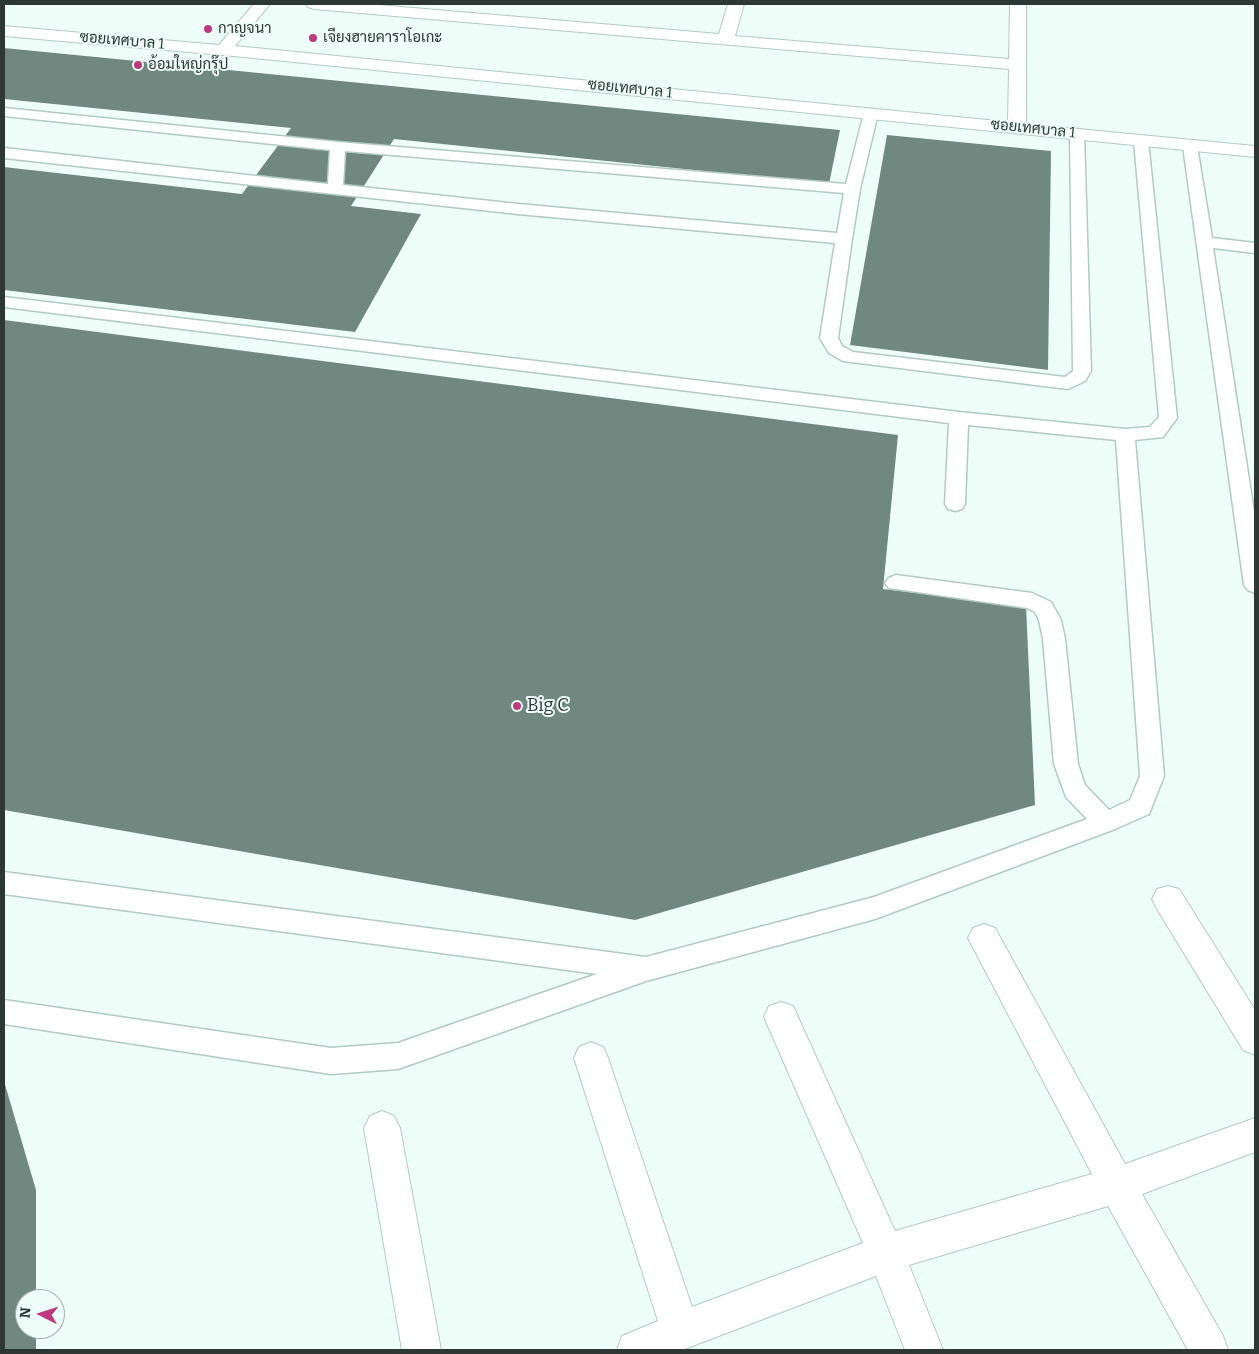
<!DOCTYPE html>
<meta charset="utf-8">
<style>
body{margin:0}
#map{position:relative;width:1259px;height:1354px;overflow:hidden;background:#eefef8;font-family:Bitter,serif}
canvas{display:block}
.frame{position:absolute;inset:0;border:5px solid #2d3733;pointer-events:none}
.north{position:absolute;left:15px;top:1289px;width:50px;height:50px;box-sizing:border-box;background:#eefef8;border:1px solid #a1aea9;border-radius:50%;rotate:275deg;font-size:14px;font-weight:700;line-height:20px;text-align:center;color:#2d3733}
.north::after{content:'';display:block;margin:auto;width:18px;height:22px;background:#bd3a81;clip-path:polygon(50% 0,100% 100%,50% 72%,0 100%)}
</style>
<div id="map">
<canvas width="1259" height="1354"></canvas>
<div class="frame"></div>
<div class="north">N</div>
</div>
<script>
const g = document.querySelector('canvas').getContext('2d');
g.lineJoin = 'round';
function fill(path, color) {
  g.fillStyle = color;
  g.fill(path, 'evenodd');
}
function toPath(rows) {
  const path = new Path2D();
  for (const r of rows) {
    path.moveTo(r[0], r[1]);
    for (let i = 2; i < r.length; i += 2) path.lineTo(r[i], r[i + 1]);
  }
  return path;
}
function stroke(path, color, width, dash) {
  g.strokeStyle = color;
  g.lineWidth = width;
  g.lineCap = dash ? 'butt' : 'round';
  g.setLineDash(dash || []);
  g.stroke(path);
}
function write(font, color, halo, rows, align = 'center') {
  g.font = font + ' Bitter,Sarabun,serif';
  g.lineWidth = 4;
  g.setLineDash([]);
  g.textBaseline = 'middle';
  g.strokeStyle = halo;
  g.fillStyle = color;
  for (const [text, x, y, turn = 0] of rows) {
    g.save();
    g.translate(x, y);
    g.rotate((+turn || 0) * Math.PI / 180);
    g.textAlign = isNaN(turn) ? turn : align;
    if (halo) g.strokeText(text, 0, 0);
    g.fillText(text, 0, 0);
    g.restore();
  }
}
const building = toPath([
 [4,48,840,130,829,184,394,139,351,206,421,214,355,332,4,290,4,167,242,194,291,128,4,99],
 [887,135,1051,151,1048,370,850,345],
 [4,320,898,435,883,589,1026,606,1035,805,635,920,4,810],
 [4,1081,36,1190,36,1299,25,1299,25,1329,36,1329,36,1350,4,1350]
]);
const lane = toPath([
 [4,108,338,142,846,184,864,113,866,110,871,109,876,110,878,113,860,189,852,239,838,338,842,346,853,352,1065,377,1073,371,1070,133,1072,130,1077,129,1082,130,1084,133,1091,371,1085,381,1068,389,843,361,829,353,820,338,835,243,518,214,4,158,4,148,328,184,330,150,4,116,4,108],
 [345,151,844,193,837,233,518,204,343,185,345,151],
 [1141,137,1146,138,1148,141,1177,418,1163,437,1135,440,1164,776,1149,814,1115,829,875,919,646,981,398,1069,331,1074,4,1024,4,1000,331,1048,398,1043,597,974,4,894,4,872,646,957,874,897,1087,819,1066,797,1054,764,1043,639,1039,620,1035,612,1027,608,889,588,885,583,889,578,896,575,1032,593,1051,602,1061,620,1065,639,1078,764,1085,785,1109,810,1130,800,1140,776,1116,440,968,425,965,504,962,509,955,511,948,509,945,504,949,423,4,307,4,297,959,412,1125,429,1150,427,1159,417,1134,141,1136,138,1141,137],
 [1190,142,1195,143,1197,146,1212,238,1255,243,1255,253,1213,248,1255,518,1255,593,1248,590,1244,585,1183,146,1185,143,1190,142]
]);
const street = toPath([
 [254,4,270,4,235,46,1008,122,1009,69,314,9,308,7,306,4,366,4,719,34,728,4,744,4,735,36,1009,59,1010,4,1026,4,1026,124,1255,146,1255,157,223,55,4,36,4,26,219,45,254,4],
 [1168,886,1179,889,1255,1010,1255,1055,1243,1050,1157,909,1152,899,1157,889,1168,886],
 [984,924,995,928,1125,1164,1255,1118,1255,1152,1142,1194,1223,1336,1228,1350,1188,1350,1108,1206,909,1265,943,1350,905,1350,876,1276,682,1350,617,1350,622,1336,658,1321,574,1058,579,1047,591,1042,603,1047,608,1058,692,1307,863,1243,764,1017,769,1006,781,1002,793,1006,895,1231,1092,1174,968,938,973,928,984,924],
 [382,1111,394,1116,400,1128,441,1350,402,1350,364,1128,370,1116,382,1111]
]);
const markers = [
 [208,29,5,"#bd3a81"],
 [313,38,5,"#bd3a81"],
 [138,65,5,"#bd3a81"],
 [517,706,5,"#bd3a81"]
];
const farPoinames = [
 ["กาญจนา",218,29],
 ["เจียงฮายคาราโอเกะ",323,38],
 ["อ้อมใหญ่กรุ๊ป",148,65]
];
const farStreetnames = [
 ["ซอยเทศบาล 1",122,41,5],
 ["ซอยเทศบาล 1",630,89,6],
 ["ซอยเทศบาล 1",1033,129,6]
];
const poiNames = [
 ["Big C",527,706]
];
fill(building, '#708880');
stroke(lane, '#b1cbc1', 3);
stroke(street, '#b1cbc1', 2);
fill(lane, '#fff');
fill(street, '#fff');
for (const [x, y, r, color] of markers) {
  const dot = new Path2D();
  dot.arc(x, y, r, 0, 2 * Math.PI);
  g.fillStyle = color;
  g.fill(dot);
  stroke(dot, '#eefef8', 2);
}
write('15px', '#2d3733', '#eefef8', farPoinames, 'left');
write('15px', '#2d3733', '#eefef8', farStreetnames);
write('18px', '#2d3733', '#eefef8', poiNames, 'left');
</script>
